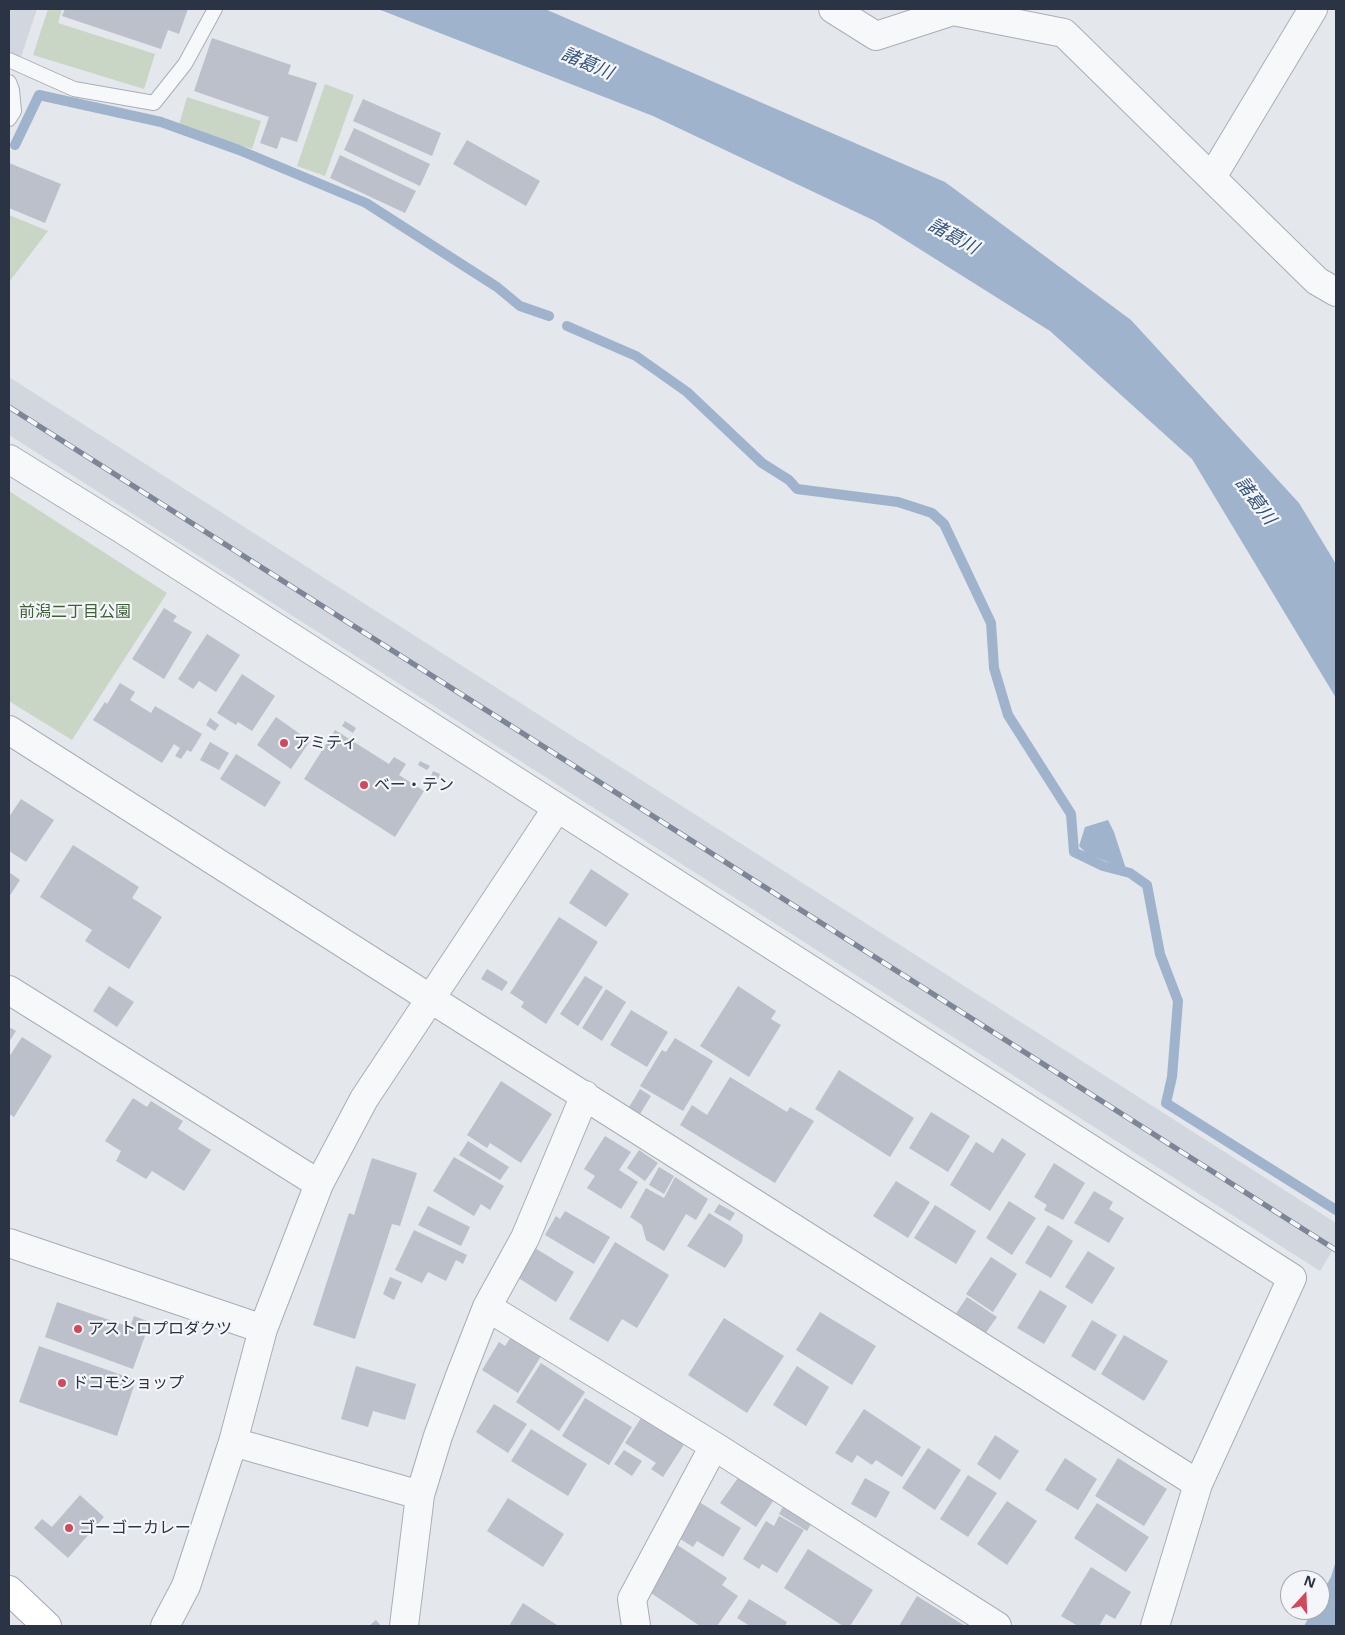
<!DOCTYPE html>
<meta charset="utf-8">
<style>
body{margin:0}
#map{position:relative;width:1345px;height:1635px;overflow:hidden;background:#e4e7ec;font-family:"Open Sans",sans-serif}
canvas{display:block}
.frame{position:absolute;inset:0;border:10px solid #2b3445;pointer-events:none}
.north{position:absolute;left:1280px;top:1570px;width:50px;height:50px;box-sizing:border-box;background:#f4f6f9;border:1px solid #a4a8b1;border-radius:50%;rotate:20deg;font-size:14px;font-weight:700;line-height:20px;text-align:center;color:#2b3445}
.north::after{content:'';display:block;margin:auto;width:18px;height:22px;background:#d1495b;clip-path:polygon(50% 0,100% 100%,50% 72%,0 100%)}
</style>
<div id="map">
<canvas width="1345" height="1635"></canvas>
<div class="frame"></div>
<div class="north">N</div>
</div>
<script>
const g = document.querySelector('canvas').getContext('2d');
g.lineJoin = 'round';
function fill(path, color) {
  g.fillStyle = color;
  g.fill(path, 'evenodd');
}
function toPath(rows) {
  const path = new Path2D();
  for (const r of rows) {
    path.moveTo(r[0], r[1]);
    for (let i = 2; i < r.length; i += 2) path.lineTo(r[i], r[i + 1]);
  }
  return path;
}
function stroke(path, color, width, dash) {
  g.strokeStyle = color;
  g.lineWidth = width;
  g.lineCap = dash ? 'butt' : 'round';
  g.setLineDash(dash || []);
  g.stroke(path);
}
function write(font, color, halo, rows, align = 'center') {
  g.font = font + ' "Open Sans","Noto Sans JP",sans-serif';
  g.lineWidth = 4.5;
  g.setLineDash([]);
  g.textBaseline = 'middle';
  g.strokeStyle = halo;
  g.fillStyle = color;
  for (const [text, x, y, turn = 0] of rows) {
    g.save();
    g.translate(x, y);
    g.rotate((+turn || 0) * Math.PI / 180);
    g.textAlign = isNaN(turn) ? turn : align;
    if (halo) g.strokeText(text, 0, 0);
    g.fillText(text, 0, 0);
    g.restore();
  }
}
const built = toPath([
 [9,9,37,9,21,57,9,52],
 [9,377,1336,1223,1336,1245,1326,1261,1320,1271,9,435]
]);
const green = toPath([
 [48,9,62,9,58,23,155,54,144,89,33,55],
 [325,84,354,95,325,176,297,166],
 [187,97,261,121,252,149,179,125],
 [9,215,48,231,9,282],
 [9,491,167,593,72,740,9,701]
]);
const water = toPath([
 [378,9,545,9,945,182,1131,320,1299,503,1336,564,1336,698,1192,459,1050,331,875,221,653,116],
 [1108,820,1114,832,1126,869,1087,854,1079,846,1085,827],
 [1336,1561,1336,1626,1304,1626,1313,1610,1320,1610,1320,1596,1331,1577]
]);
const stream = toPath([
 [15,145,39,95,161,122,239,150,366,203,497,287,520,306,549,316],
 [567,326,636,356,687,392,762,463,789,480,797,489,898,502,932,513,944,524,991,623,994,668,1008,715,1071,814,1074,852,1103,866,1130,873,1147,885,1160,954,1178,1001,1172,1077,1166,1103,1336,1210]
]);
const building = toPath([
 [65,9,188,9,179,34,168,30,161,49,62,16],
 [212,38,291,65,288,74,317,83,297,142,281,137,277,149,260,143,269,117,194,91],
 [363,99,441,133,432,156,353,121],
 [354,128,430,164,420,186,344,150],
 [467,140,540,181,526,206,453,164],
 [340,155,416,191,405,213,330,178],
 [9,163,61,184,45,223,9,208],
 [164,608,177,616,173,621,192,632,164,679,132,659],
 [207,634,240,655,216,692,199,681,193,689,178,679],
 [242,674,275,696,252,731,238,722,236,725,217,713],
 [120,683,135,692,130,700,151,713,155,706,202,734,191,752,187,750,181,759,175,756,180,748,174,744,162,763,93,720,105,702,107,704],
 [276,717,310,741,291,769,257,745],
 [210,718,219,725,215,731,206,725],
 [345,721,356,728,353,733,342,726],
 [335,730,389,764,394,757,406,764,399,775,424,791,395,837,304,779],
 [210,742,229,753,219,770,200,760],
 [236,754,281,782,265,807,220,779],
 [420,761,430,766,427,770,418,765],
 [433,771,440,774,438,779,431,776],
 [21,799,54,820,26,862,9,851,9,817],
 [73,845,139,887,132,898,162,917,129,969,85,941,92,930,40,897],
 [591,869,629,894,606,927,569,903],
 [9,872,20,880,9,897],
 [559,917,598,942,546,1024,521,1007,524,1002,510,993],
 [487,969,508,982,502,991,481,979],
 [585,976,603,987,578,1026,560,1014],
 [109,986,134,1002,117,1027,93,1011],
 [738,986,776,1011,771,1019,781,1025,749,1077,700,1046],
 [606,989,626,1002,602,1041,582,1028],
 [631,1010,668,1032,647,1067,610,1045],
 [9,1027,16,1031,9,1042],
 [22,1037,52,1056,14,1117,9,1114,9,1057],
 [675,1038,713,1061,683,1111,640,1086,662,1050,666,1052],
 [839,1070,914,1118,890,1157,815,1109],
 [730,1077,787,1112,790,1107,814,1121,775,1183,680,1125,692,1105,707,1115],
 [501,1081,552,1114,521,1163,490,1143,487,1148,467,1135],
 [640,1089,651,1096,640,1114,629,1107],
 [133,1098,147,1107,151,1101,183,1121,178,1129,211,1150,184,1191,152,1171,146,1179,116,1161,121,1151,105,1141],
 [931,1112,970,1136,948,1172,909,1148],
 [605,1136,631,1152,619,1170,638,1182,621,1209,587,1188,595,1176,584,1169],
 [1002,1138,1026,1154,990,1211,950,1185,976,1142,993,1153],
 [468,1141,509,1167,500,1180,459,1155],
 [639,1150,658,1163,645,1181,627,1168],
 [454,1157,504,1186,490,1210,481,1204,474,1216,433,1191],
 [372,1158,417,1173,400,1226,392,1224,355,1339,313,1325,349,1213,354,1215],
 [1054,1163,1085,1183,1063,1220,1044,1210,1047,1205,1034,1197],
 [659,1167,674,1176,664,1194,649,1185],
 [675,1177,708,1199,696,1220,686,1214,664,1251,646,1240,642,1225,630,1217,646,1188,664,1198],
 [896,1181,930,1202,908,1238,873,1216],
 [1094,1191,1113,1202,1109,1209,1124,1218,1109,1243,1074,1223],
 [1009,1201,1036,1218,1012,1255,986,1238],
 [719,1204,735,1213,730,1221,714,1212],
 [935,1205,976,1231,956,1264,914,1238],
 [428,1206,470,1227,461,1246,418,1225],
 [565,1211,610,1237,594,1264,545,1235,556,1216,560,1219],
 [709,1213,737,1230,743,1235,742,1242,725,1268,687,1246],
 [1048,1225,1073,1241,1051,1278,1025,1263],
 [414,1230,467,1255,463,1264,456,1260,446,1281,428,1272,422,1283,395,1270],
 [615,1242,669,1275,637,1328,622,1319,608,1342,569,1319],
 [535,1248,574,1272,556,1302,517,1277],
 [1088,1251,1115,1268,1092,1304,1065,1287],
 [991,1257,1017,1274,993,1312,966,1294],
 [390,1277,402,1282,394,1300,383,1294],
 [1040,1290,1067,1306,1044,1344,1017,1328],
 [967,1297,997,1317,985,1334,955,1315],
 [57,1302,130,1327,134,1316,150,1322,133,1369,45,1337],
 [820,1312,876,1346,852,1385,796,1350],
 [724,1318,784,1356,747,1413,688,1375],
 [1092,1320,1117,1335,1095,1371,1071,1356],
 [513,1334,543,1353,518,1393,482,1370,499,1342,505,1346],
 [1124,1335,1168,1361,1144,1401,1101,1374],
 [39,1346,136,1380,117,1436,19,1402],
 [541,1363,585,1392,559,1431,516,1402],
 [356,1366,416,1384,405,1420,373,1411,368,1427,341,1419],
 [797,1366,829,1387,806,1426,773,1405],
 [585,1398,632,1427,609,1465,562,1436],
 [494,1404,527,1424,508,1453,476,1432],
 [864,1409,921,1447,902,1477,876,1460,872,1465,857,1455,852,1463,835,1453],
 [643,1415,685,1443,663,1477,651,1469,656,1463,625,1443],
 [531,1429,587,1464,568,1496,511,1461],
 [995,1435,1019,1451,1000,1480,977,1464],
 [928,1448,961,1470,935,1510,902,1488],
 [624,1450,642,1461,632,1476,614,1464],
 [1065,1458,1097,1479,1078,1510,1045,1490],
 [1118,1458,1167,1489,1144,1526,1095,1496],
 [740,1475,775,1498,756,1527,720,1503],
 [968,1475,997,1493,968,1537,940,1519],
 [865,1478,890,1492,876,1518,851,1504],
 [80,1495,104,1517,68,1558,34,1528,42,1519,52,1527],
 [508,1498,564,1534,543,1567,487,1531],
 [696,1500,741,1528,723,1557,697,1541,693,1547,674,1535],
 [1007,1501,1037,1521,1007,1565,977,1544],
 [786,1502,814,1519,807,1531,779,1514],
 [1097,1503,1149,1537,1126,1572,1074,1538],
 [779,1516,804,1530,777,1573,762,1564,759,1569,743,1559,766,1521,774,1526],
 [673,1542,727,1578,722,1585,738,1596,717,1626,700,1626,642,1587],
 [808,1549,873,1590,850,1626,843,1626,784,1588],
 [1091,1567,1131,1592,1115,1619,1106,1614,1099,1626,1078,1626,1061,1616],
 [917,1596,965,1626,899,1626],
 [749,1599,787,1622,785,1626,750,1626,737,1618],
 [523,1603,557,1625,556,1626,509,1626],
 [376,1620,381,1626,369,1626]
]);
const lane = toPath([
 [9,60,74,89,154,103,185,64,215,9],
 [9,82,12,90,14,111,9,119]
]);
const street = toPath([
 [833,9,876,36,953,11,1064,33,1317,281,1336,292],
 [1212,177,1313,9],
 [9,459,122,529,1292,1278,1198,1484,1155,1626],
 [9,730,431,999,1198,1484],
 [9,990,319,1184],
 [9,1243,263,1329],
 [487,1307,714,1446,997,1626],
 [233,1442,420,1495],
 [165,1626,186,1586,233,1442,263,1329,319,1184,364,1099,557,808],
 [404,1626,420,1495,438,1436,460,1376,487,1307,525,1238,585,1095],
 [636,1626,632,1599,714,1446]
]);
const primary = toPath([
 [9,1590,47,1626]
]);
const rail = toPath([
 [9,407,1336,1250]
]);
const markers = [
 [284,743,5,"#d1495b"],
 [364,785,5,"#d1495b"],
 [78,1329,5,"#d1495b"],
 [62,1383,5,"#d1495b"],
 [69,1528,5,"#d1495b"]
];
const parkNames = [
 ["前潟二丁目公園",75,612]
];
const poiNames = [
 ["アミティ",294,743],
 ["ベー・テン",374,785],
 ["アストロプロダクツ",88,1329],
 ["ドコモショップ",72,1383],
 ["ゴーゴーカレー",79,1528]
];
const waterNames = [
 ["諸葛川",587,64,23],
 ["諸葛川",953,237,29],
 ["諸葛川",1255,501,53]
];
fill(built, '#d2d6de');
fill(green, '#c9d6c5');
fill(water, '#9fb4cc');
stroke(stream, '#9fb4cc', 10);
fill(building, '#bbc0ca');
stroke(lane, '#a9aeb7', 16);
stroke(street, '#a9aeb7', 30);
stroke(primary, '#a3abb8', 30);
stroke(lane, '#f7f8fa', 14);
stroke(street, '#f7f8fa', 28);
stroke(primary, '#fff', 28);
stroke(rail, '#7d8696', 5.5);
stroke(rail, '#f4f6f9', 4, [11]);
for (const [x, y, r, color] of markers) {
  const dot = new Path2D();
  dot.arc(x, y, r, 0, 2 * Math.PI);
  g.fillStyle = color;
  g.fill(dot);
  stroke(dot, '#f4f6f9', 2);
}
write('16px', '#3f6138', '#f4f6f9', parkNames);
write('16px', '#2b3445', '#f4f6f9', poiNames, 'left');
write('italic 18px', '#34527a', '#f4f6f9', waterNames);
</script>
